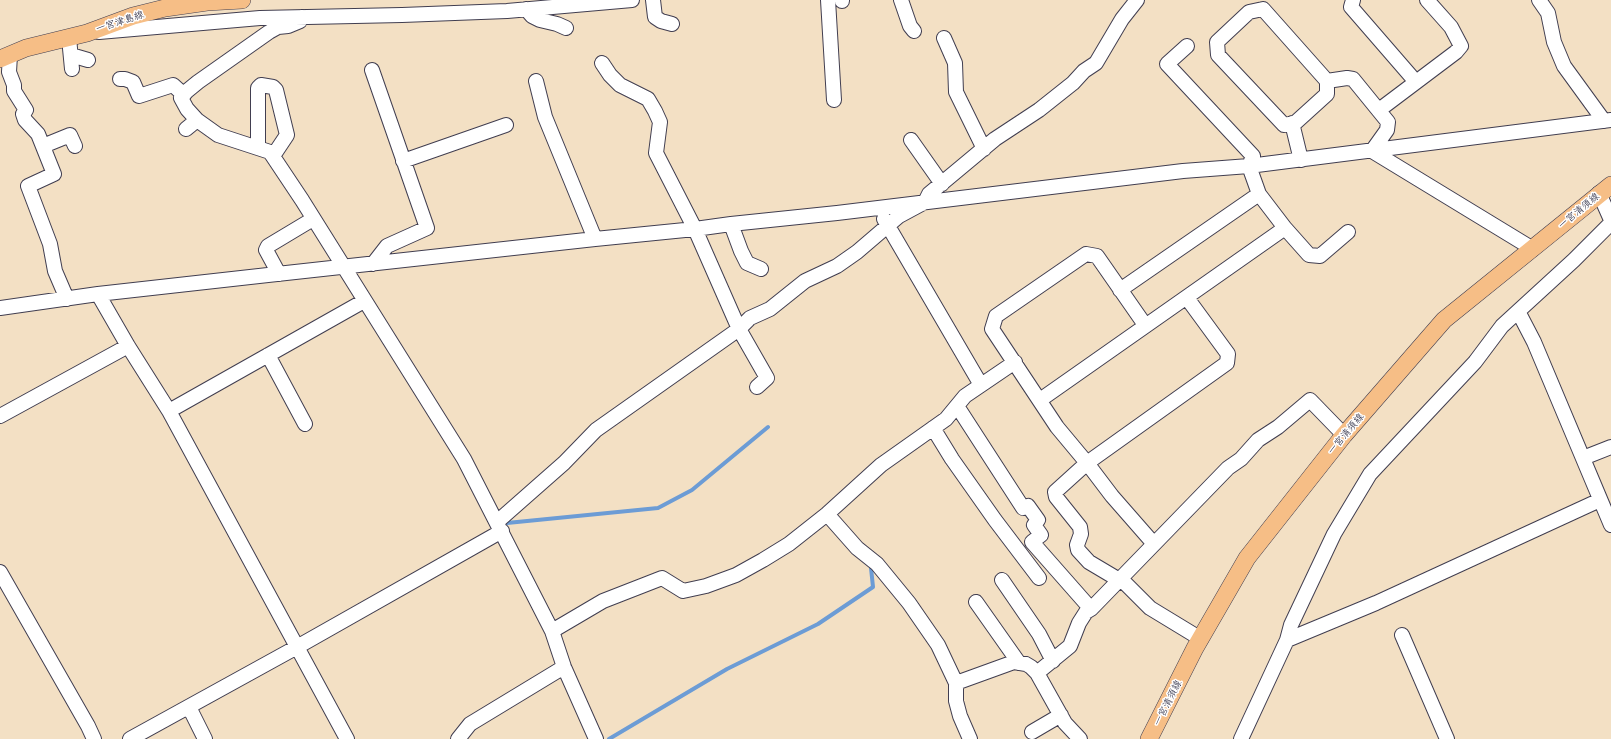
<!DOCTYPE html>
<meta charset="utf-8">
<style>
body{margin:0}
canvas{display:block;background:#f3e0c4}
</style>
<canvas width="1611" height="739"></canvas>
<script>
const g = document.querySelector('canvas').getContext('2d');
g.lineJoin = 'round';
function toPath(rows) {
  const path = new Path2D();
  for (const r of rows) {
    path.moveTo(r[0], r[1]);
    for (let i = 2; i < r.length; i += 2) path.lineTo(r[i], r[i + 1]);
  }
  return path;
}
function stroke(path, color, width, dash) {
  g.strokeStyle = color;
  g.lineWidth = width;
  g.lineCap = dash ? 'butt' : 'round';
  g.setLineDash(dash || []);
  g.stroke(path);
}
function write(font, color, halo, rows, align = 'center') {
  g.font = font + ' "Playpen Sans","Klee One",sans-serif';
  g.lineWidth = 3;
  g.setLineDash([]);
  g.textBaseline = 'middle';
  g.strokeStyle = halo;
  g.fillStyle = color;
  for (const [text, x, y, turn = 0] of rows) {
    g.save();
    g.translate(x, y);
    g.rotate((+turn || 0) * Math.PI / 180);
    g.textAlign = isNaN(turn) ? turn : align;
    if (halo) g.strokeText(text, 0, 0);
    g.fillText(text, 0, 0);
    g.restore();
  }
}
const stream = toPath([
 [507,523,658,508,692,490,768,427],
 [609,739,727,669,818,624,873,587,871,568]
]);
const minor = toPath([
 [653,0,655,17,661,21,672,24],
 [828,0,834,100],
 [842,0,842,1],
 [901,0,910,26,914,31],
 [1353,0,1351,7,1416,82],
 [1539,0,1548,13,1554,42,1564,66,1604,121],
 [526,9,532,16,540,20,557,24,566,28],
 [1263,9,1327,81,1327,94,1295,123,1284,125,1218,55,1217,42,1249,12,1263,9],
 [302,17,300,21,288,26,278,27,269,32,198,82,187,91,181,98,187,109,197,120,218,135,270,152,302,200,464,459,552,631,564,667,596,739],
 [99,32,260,18,402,15,507,11,632,0],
 [69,38,72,69],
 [944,38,955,63,956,92,984,149],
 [10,55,9,72,14,85,14,91,26,110,23,114,25,120,38,134,54,174,28,186,50,244,55,271,67,299],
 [71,55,88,60],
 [602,63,610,75,620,85,648,99,655,111,660,122,656,153,695,229,739,329,767,378,757,387],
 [372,70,427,228,387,246,373,264],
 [120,79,125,79,133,82,139,96,173,85,184,95],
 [536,81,545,117,595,239],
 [1327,81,1347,78,1353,79,1388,122,1387,130,1372,151,1533,249],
 [1379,110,1456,52,1461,46,1451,27,1427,0],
 [1292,123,1301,160],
 [186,129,197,120],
 [911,140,942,184],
 [43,146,70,135,75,146],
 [258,148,258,88,261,85,273,87,276,90,287,135,273,156],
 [403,161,506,125],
 [1599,193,1611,220],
 [884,219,981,385],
 [731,224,741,251,747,263,761,269],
 [1285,228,1309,255,1320,256,1348,232],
 [279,274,266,250,268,246,313,219],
 [1120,290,1259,194],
 [98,294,128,346,169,411,347,739],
 [1187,298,1228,354,1227,363,1087,463,1055,492,1056,497,1080,527,1081,534,1077,545,1078,550,1089,562,1126,584,1150,608,1201,639],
 [0,308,98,294,268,275,595,239,695,229,731,224,837,213,1183,171,1249,166,1611,120],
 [1517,313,1521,317,1534,342,1611,525],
 [1145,325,1097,256,1086,254,996,316,992,329,1057,427,1087,463,1112,496,1154,544],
 [268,355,305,424],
 [1040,400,1285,228,1259,194,1249,166,1253,156,1167,64,1187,46],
 [957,406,1023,508,1028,506,1038,520,1034,525,1041,535,1032,542,1091,609],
 [169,411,364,301],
 [0,416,128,346],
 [933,428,952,459,995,520,1039,578],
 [1583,458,1611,447],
 [827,514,857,548,877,564,909,603,938,645,956,683,1014,662,1026,664,1031,667,1037,673,1065,723,1080,739],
 [497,522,564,463,596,430,739,329,750,318,770,309,805,281,837,266,857,252,899,216,925,202,929,194,995,139,1039,110,1073,83,1084,71,1096,63,1122,19,1137,0],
 [0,572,88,726,94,739],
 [1002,580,1039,634,1053,661],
 [976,602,1019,663],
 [552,631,603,601,662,578,683,591,706,586,736,575,763,560,789,544,827,514,881,465,946,419,965,396,1015,362],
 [1402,635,1447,739],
 [1287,640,1376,603,1600,500],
 [1037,673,1070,646,1079,623,1086,612,1091,609,1228,468,1241,459,1258,440,1278,427,1310,400,1344,435],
 [956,683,956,701,960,716,970,739],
 [189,707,205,739],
 [1032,732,1061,715],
 [130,739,297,647,502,531],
 [458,739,470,724,564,667],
 [1241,739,1287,640,1291,625,1334,534,1370,474,1475,362,1502,326,1574,260,1611,223]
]);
const major = toPath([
 [0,59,26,48,87,33,133,16,165,8,207,2,242,0],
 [1149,739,1195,648,1247,558,1344,435,1444,320,1611,185]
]);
const streetNames = [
 ["一宮津島線",120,22,-18],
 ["一宮清須線",1579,211,-40],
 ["一宮清須線",1346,434,-50],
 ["一宮清須線",1168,703,-63]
];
stroke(stream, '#6c9cd5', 4);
stroke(minor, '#413e50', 16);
stroke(major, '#413e50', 18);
stroke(minor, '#fff', 14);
stroke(major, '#f6be86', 17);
write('10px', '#22223b', '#fff', streetNames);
</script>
